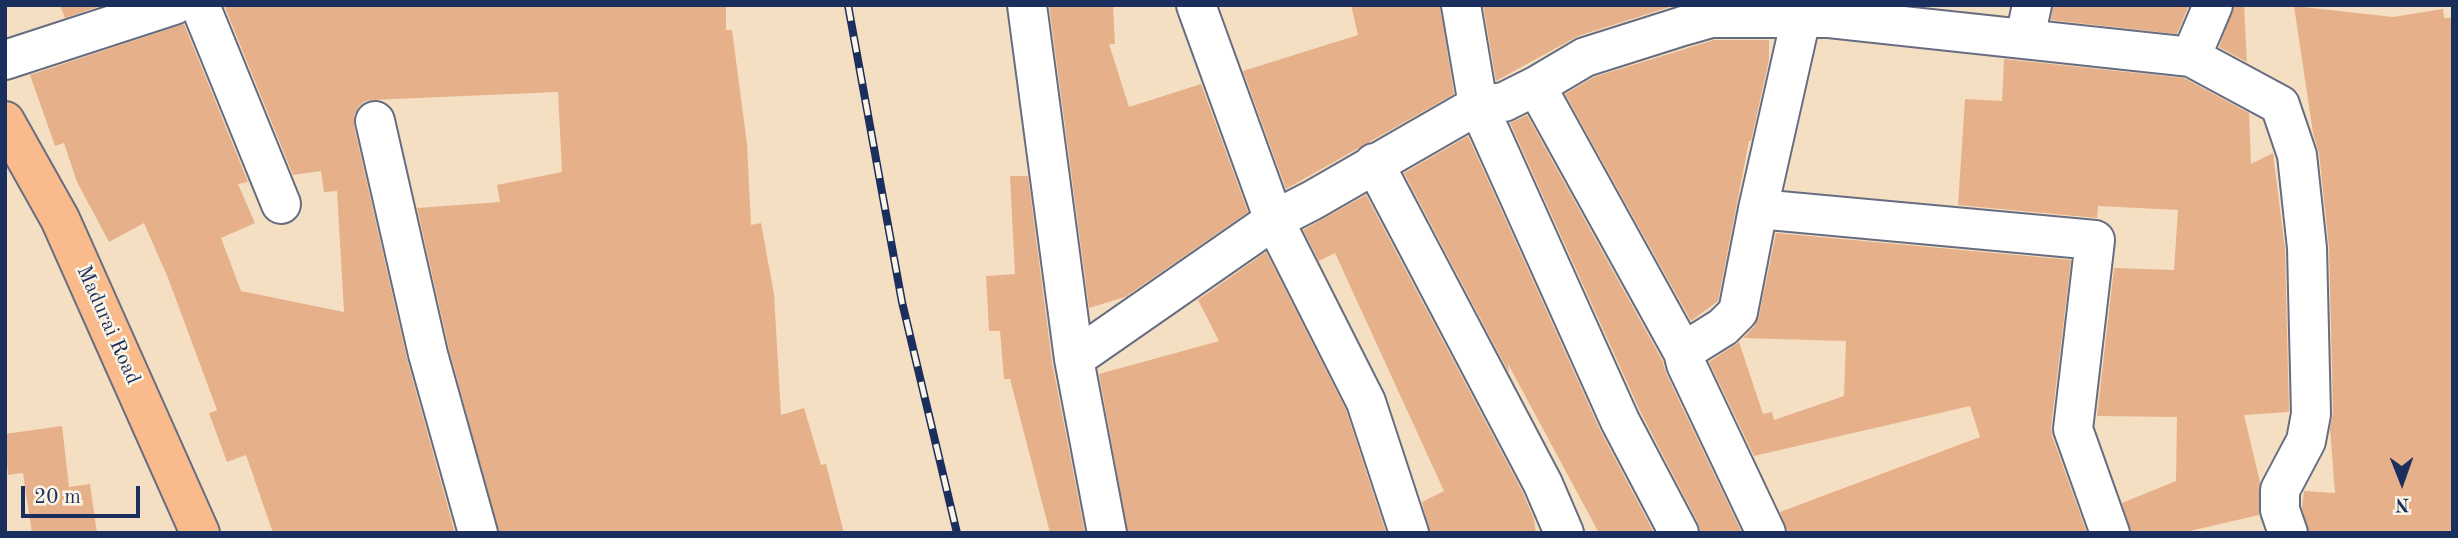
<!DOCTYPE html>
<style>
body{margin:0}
#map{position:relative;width:2458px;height:538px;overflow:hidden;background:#f5dfc3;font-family:"Old Standard TT",serif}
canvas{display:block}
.frame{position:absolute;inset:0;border:7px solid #1b2f5e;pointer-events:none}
.north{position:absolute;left:2367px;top:447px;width:70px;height:70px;-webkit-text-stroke:5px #fcf5e5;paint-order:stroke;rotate:179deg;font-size:19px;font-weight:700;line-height:28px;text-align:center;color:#1b2f5e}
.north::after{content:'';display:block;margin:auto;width:24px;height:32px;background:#1b2f5e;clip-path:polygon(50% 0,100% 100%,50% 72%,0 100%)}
.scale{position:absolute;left:21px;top:486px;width:119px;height:32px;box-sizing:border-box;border:4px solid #1b2f5e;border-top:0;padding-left:9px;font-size:21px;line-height:24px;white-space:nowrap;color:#1b2f5e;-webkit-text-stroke:5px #fcf5e5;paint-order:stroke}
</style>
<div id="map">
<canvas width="2458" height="538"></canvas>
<div class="frame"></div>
<div class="north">N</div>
<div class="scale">20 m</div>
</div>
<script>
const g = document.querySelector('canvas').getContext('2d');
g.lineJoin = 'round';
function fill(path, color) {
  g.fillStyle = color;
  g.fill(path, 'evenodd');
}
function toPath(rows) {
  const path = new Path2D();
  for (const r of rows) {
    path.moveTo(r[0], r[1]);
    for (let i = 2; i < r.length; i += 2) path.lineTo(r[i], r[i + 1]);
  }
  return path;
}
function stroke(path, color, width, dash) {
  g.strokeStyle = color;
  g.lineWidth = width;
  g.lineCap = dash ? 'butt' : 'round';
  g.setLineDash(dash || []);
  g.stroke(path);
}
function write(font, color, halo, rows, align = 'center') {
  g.font = font + ' "Old Standard TT",serif';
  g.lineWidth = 5;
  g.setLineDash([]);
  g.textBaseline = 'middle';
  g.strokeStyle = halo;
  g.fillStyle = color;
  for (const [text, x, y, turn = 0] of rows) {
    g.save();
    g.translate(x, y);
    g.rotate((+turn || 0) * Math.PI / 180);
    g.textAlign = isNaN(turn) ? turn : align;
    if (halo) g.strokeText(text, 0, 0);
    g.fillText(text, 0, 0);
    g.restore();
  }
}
const building = toPath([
 [60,5,103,5,65,18],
 [224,5,726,5,726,30,732,30,747,144,751,225,761,223,774,294,781,415,804,408,821,465,826,464,844,533,499,533,449,349,417,208,500,202,497,185,562,172,558,92,371,100,365,101,360,105,354,115,354,126,407,359,455,533,273,533,246,455,227,462,209,413,217,410,168,278,144,223,109,242,77,182,64,143,55,146,30,75,184,24,248,182,238,184,255,223,221,238,241,291,344,312,337,191,324,192,321,171,293,175],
 [1049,5,1113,5,1115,44,1109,44,1129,107,1201,84,1248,212,1125,297,1089,308],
 [1351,5,1440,5,1454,94,1286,189,1243,71,1358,35],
 [1483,5,1676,5,1578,36,1496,81],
 [2053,5,2189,5,2177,34,2051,20],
 [2234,5,2244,5,2247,62,2219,47],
 [2294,6,2393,17,2443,9,2444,18,2453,18,2453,533,2309,533,2302,508,2304,491,2335,493,2330,429,2333,413,2329,247,2319,153,2313,133],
 [1714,40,1769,40,1769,60,1751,141,1749,141,1718,301,1691,321,1565,94,1594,77],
 [2004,59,2184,78,2249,113,2251,164,2273,153,2285,249,2289,412,2244,415,2260,482,2259,515,2181,533,2131,533,2122,503,2176,481,2177,417,2097,416,2114,268,2174,270,2178,210,2098,206,2097,218,1958,205,1965,99,2002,101],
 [1527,115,1662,360,1666,373,1742,533,1701,533,1698,523,1640,411,1510,123],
 [1468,136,1600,430,1654,533,1599,533,1508,364,1509,373,1404,173],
 [1010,176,1028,176,1052,362,1085,533,1050,533,1010,379,1004,379,1000,331,989,331,986,276,1015,274],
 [1366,195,1523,493,1534,519,1536,533,1430,533,1422,502,1444,491,1335,253,1319,261,1303,230],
 [1776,233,2071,260,2051,427,2052,436,2087,533,1788,533,1780,512,1980,437,1970,406,1754,456,1709,362,1739,342,1763,414,1772,412,1774,420,1844,396,1846,341,1743,338,1754,327,1759,316],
 [1266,252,1346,410,1386,533,1128,533,1099,374,1219,341,1198,300],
 [62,426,69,487,90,484,97,533,32,533,23,473,8,475,5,434]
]);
const minor = toPath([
 [200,5,281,204],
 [1027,5,1074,359,1107,533],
 [1196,5,1274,220,1366,402,1409,533],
 [1461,5,1478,105,1620,421,1679,533],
 [2025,38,2032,5],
 [2191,57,2280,105,2297,155,2307,248,2311,414,2306,441,2280,490,2280,510,2288,533],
 [5,60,174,5],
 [1536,86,1683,352],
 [375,121,428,354,478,533],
 [1374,163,1543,484,1564,533],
 [1758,209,2095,240,2073,429,2110,533],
 [1074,359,1274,220,1313,200,1478,105,1504,102,1536,86,1585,57,1683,26,1711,18,1829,18,2191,57,2213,5],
 [1766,533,1686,364,1683,352,1723,327,1738,312,1758,209,1801,18]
]);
const major = toPath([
 [5,121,60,219,200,533]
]);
const rail = toPath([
 [848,5,902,302,957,533]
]);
const streetNames = [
 ["Madurai Road",108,325,66]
];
fill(building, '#e6b18a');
stroke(minor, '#676d81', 42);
stroke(major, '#676d81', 42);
stroke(minor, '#fff', 38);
stroke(major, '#fabb8c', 38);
stroke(rail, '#1b2f5e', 8);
stroke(rail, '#fcf5e5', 5, [16]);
write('21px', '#1b2f5e', '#fcf5e5', streetNames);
</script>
